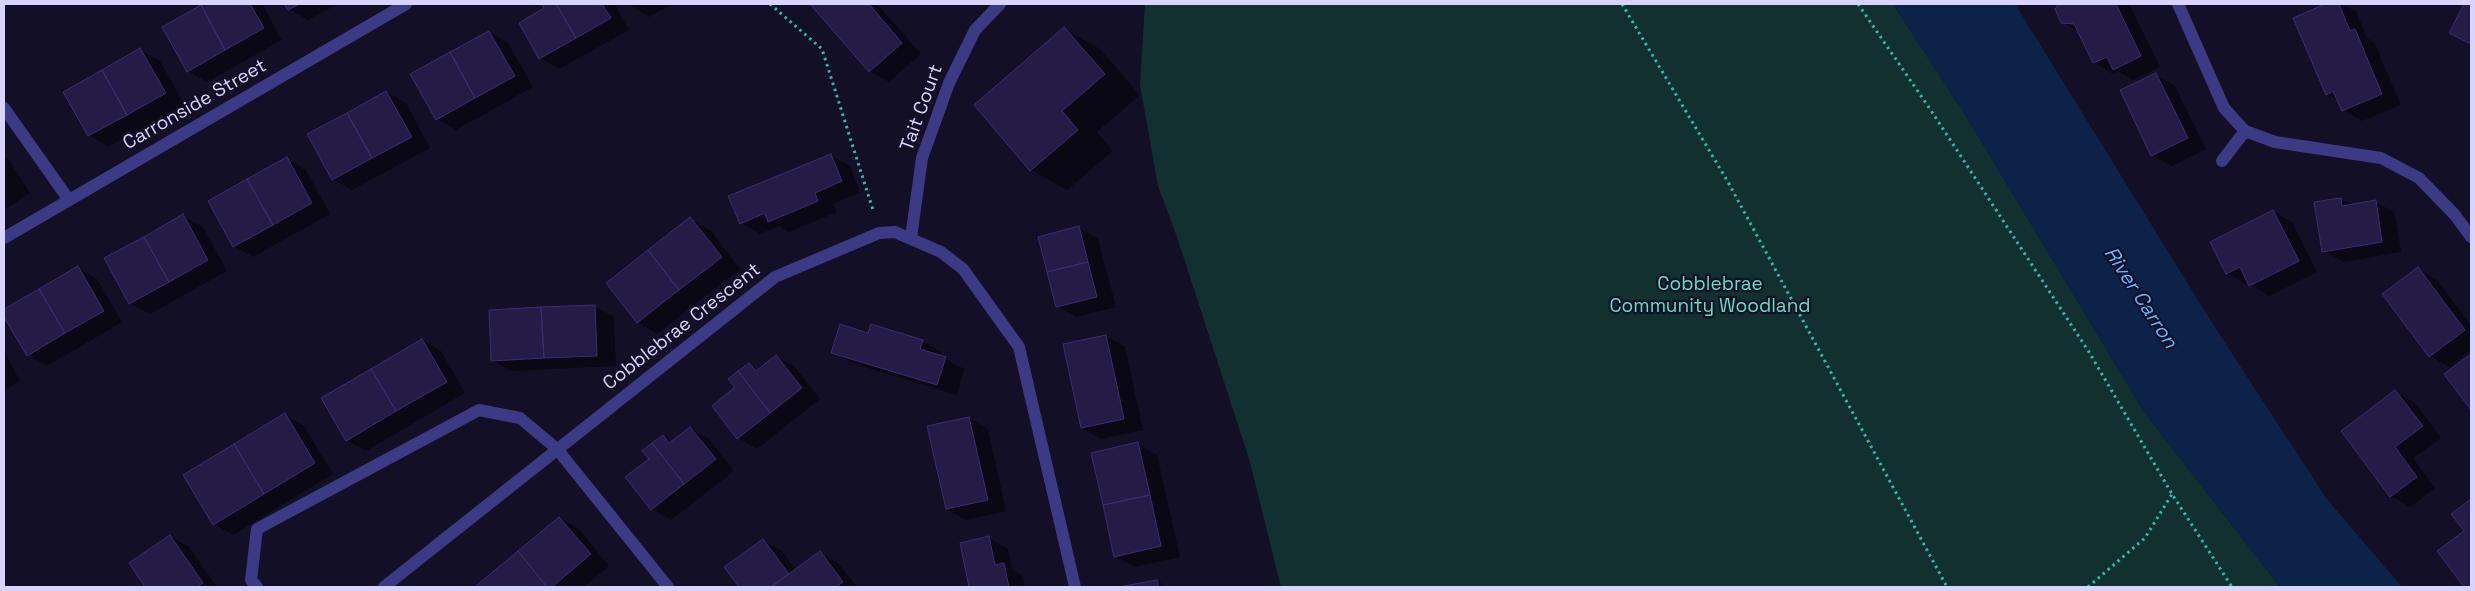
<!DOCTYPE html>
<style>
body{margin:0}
#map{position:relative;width:2475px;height:591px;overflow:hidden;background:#130f26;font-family:"Space Grotesk",sans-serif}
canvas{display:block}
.frame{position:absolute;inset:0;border:5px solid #d9d4ff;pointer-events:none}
</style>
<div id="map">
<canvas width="2475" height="591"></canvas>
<div class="frame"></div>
</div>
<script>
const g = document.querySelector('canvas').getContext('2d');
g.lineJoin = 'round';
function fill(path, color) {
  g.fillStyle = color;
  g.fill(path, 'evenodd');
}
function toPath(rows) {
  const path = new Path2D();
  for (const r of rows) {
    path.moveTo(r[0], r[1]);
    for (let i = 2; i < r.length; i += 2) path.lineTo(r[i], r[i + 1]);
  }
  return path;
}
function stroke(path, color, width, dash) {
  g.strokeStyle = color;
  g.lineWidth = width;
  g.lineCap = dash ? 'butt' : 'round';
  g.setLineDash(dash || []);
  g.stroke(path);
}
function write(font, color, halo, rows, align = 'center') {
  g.font = font + ' "Space Grotesk",sans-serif';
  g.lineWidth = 4.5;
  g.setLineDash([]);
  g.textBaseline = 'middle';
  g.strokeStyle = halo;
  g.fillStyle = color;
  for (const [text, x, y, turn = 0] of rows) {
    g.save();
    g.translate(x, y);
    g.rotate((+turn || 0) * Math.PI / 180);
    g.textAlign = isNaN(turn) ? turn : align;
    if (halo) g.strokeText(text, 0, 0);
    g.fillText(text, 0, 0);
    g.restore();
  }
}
const green = toPath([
 [1145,4,1893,4,1961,108,2145,413,2280,587,1281,587,1250,462,1177,237,1158,186,1140,85]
]);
const water = toPath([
 [1893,4,2015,4,2209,318,2326,498,2402,587,2280,587,2145,413,1961,108]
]);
const shadow = toPath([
 [206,4,262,4,282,40,207,82,188,71,163,28],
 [285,4,338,4,308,20,289,9],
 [543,4,615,4,629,30,559,69,540,58,546,9],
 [628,4,672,4,649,17],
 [812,4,877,4,921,54,889,82,869,71],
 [2060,4,2129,4,2160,67,2133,80,2118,71,2113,74,2094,62,2079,32,2062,22,2056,9],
 [2328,4,2342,4,2356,11,2367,38,2374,42,2401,105,2362,121,2343,110,2338,100,2327,94,2295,18],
 [1064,29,1100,49,1140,95,1097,132,1113,151,1067,190,1031,170],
 [489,32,508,43,533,87,456,130,437,119],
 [140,50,160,61,184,104,108,147,89,135,65,92],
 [2156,75,2175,86,2206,149,2172,166,2152,155],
 [386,92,406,103,430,148,352,190,333,179],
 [830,155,850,166,860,192,833,204,837,212,789,232,779,226,760,234,741,223],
 [770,210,771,212,751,220,751,217],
 [4,157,9,160,30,193,4,210],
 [287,159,306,170,330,214,253,257,233,246],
 [2341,199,2352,205,2376,202,2395,213,2401,252,2343,262,2324,251],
 [2273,211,2292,222,2317,272,2269,296,2249,283,2246,284,2227,273],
 [183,216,203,227,227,271,150,314,130,303],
 [690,219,710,230,740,269,657,334,638,322,608,283],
 [1079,228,1098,239,1116,307,1076,317,1057,306],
 [78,268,97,279,122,322,47,366,28,355,4,311],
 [2418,269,2437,280,2471,325,2471,350,2449,367,2430,356],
 [594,306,614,317,616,366,511,371,492,360],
 [869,334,922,341,941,352,940,356,964,369,957,395,852,363,833,352],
 [1106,336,1125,347,1143,430,1101,439,1082,428],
 [422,340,441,351,465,393,366,451,346,440],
 [4,351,20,381,4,390],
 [2471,355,2471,408,2446,374],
 [776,356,795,367,820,399,757,449,738,438,737,387,749,364,759,370],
 [2395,392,2415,403,2441,438,2413,458,2435,488,2410,507,2391,496],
 [285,415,304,426,333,474,233,535,214,524],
 [969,418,988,429,1006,511,966,520,947,509],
 [690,428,709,439,734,471,671,520,652,509,627,478,651,459,663,436,673,442],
 [1138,444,1157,455,1180,557,1134,567,1115,556],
 [2471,500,2471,587,2465,587,2438,552,2465,532,2452,514],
 [560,518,579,529,609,566,584,587,478,586],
 [170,536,189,547,217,587,147,587,130,563],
 [989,538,1008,549,1012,570,1023,576,1025,587,970,587,961,544],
 [763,540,782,551,796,570,820,553,839,564,857,587,741,587,726,567],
 [1157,581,1168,587,1125,587]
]);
const building = toPath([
 [204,4,250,4,264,28,225,50,201,5,204,4],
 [284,4,299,4,288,10,284,4],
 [542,4,556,4,576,38,539,59,519,23,544,8,542,4],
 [556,4,602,4,611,18,576,38,556,4],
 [810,4,869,4,902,43,869,72,810,4],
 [2059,4,2116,4,2141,56,2113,70,2107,57,2093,63,2074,24,2061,23,2055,9,2059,4],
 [2325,4,2339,4,2350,31,2355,29,2382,94,2342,111,2333,91,2326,95,2293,18,2325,4],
 [2464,4,2471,4,2471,44,2449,33,2464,4],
 [201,5,225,50,187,72,162,27,201,5],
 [1064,27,1105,74,1062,111,1078,130,1030,171,974,105,1064,27],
 [489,31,515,76,475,98,450,52,489,31],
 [140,48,166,93,127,115,102,70,140,48],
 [450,52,475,98,436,120,410,74,450,52],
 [102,70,127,115,88,136,63,92,102,70],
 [2156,73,2188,138,2151,156,2120,90,2156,73],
 [386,91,412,137,372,158,347,113,386,91],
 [347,113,372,158,332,180,307,134,347,113],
 [831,154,842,181,815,193,818,201,768,222,765,213,740,224,728,196,831,154],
 [287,157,312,203,273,225,247,179,287,157],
 [247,179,273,225,233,247,208,201,247,179],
 [2341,198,2342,206,2376,200,2382,242,2322,252,2314,202,2341,198],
 [2273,210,2299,261,2249,286,2240,267,2226,274,2210,242,2273,210],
 [183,214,208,260,169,282,144,237,183,214],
 [690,217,722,257,679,290,648,250,690,217],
 [1079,226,1088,262,1047,272,1038,237,1079,226],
 [144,237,169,282,129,304,104,258,144,237],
 [648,250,679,290,637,323,606,283,648,250],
 [1088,262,1097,297,1056,307,1047,272,1088,262],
 [78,266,104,311,65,333,39,289,78,266],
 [2418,267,2465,330,2429,357,2382,294,2418,267],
 [39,289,65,333,27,356,4,317,4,309,39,289],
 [595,305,597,356,544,358,541,307,595,305],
 [541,307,544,358,491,361,489,310,541,307],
 [840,324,868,333,871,324,923,340,920,349,946,357,937,385,831,353,840,324],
 [1106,335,1124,419,1081,428,1063,344,1106,335],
 [422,339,447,382,396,411,371,369,422,339],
 [2471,354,2471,410,2444,374,2471,354],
 [776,355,802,388,770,413,738,371,749,363,756,371,776,355],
 [371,369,396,411,346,441,321,398,371,369],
 [738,371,770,413,737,439,712,406,735,387,728,379,738,371],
 [2395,390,2423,426,2395,447,2417,477,2390,497,2341,431,2395,390],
 [285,413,315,463,264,494,234,444,285,413],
 [969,417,988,500,946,509,927,426,969,417],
 [690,427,716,459,684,484,652,443,663,435,669,443,690,427],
 [1138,442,1150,495,1103,505,1091,453,1138,442],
 [652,443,684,484,651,510,625,477,649,459,642,451,652,443],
 [234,444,264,494,213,525,183,475,234,444],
 [1150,495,1161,546,1114,557,1103,505,1150,495],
 [2471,499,2471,587,2464,587,2437,551,2464,531,2451,514,2471,499],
 [559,517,591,554,552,587,547,587,518,551,559,517],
 [170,535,203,583,197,587,145,587,129,563,170,535],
 [989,536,995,565,1004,563,1009,587,969,587,960,543,989,536],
 [763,539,789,574,771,587,739,587,724,567,763,539],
 [518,551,547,587,477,587,476,586,518,551],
 [820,551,843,582,836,587,771,587,820,551],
 [1157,580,1159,587,1119,587,1157,580]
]);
const path = toPath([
 [770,4,822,49,873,210],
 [1622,4,1728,182,1947,587],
 [1858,4,1930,109,2089,352,2172,494,2232,587],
 [2088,587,2145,538,2172,494]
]);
const minor = toPath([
 [2178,4,2224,108,2245,131,2275,142,2381,158,2419,178,2455,215,2471,237],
 [4,108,69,200],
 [2222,161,2245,131],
 [4,238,406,4],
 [911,238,922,158,949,83,975,30,1000,4],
 [257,587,251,580,257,529,479,410,520,418,557,449,668,587],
 [384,587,775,277,879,233,895,232,941,252,963,269,1019,347,1075,587]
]);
const streetNames = [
 ["Carronside Street",195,105,-30],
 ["Tait Court",922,108,-70],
 ["Cobblebrae Crescent",682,327,-38]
];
const parkNames = [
 ["Cobblebrae",1710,285],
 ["Community Woodland",1710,307]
];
const waterNames = [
 ["River Carron",2140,298,57]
];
fill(green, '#12302f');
fill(water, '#0c2248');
fill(shadow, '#0007');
fill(building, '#241b47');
stroke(building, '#3b2d73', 1);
stroke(path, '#2fb8b0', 3, [2.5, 4]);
stroke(minor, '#3d3a85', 12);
write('19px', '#d9d4ff', '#130f26', streetNames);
write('19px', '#5fe0c0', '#130f26', parkNames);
write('italic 20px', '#62b6ff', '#130f26', waterNames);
</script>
